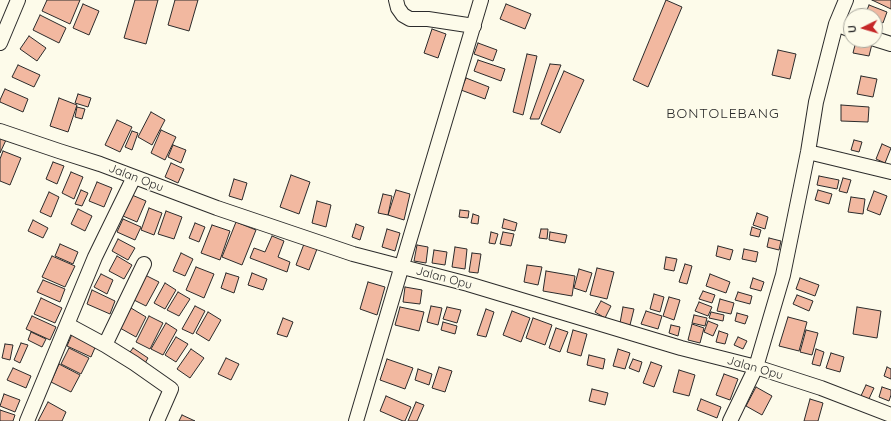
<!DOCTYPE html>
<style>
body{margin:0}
#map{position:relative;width:891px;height:421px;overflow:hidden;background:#fdfbea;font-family:Quicksand,sans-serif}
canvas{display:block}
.north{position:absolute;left:843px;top:8px;width:40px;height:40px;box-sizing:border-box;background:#fdfbea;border:1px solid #a9a89e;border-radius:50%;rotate:265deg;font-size:11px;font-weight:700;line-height:16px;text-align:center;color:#2b2b2b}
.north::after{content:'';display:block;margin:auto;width:14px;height:18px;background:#c62828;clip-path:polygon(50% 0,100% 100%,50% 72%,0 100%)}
</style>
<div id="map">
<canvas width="891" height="421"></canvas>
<div class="north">U</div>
</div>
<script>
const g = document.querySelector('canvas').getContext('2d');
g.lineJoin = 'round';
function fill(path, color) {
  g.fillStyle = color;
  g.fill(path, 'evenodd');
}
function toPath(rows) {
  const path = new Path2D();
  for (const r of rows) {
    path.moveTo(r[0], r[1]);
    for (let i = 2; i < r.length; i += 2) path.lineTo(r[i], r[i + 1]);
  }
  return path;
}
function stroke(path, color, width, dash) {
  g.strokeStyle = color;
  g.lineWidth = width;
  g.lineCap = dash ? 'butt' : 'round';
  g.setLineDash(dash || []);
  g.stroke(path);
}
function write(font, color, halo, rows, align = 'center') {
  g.font = font + ' Quicksand,sans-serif';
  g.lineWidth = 3;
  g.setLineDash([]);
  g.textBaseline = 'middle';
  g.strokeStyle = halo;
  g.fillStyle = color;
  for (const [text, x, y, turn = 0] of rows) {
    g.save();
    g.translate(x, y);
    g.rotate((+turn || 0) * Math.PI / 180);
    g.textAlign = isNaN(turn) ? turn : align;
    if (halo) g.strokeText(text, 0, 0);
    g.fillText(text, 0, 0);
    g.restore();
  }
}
const building = toPath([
 [47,0,80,0,70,24,42,11,47,0],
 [135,0,158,0,146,44,124,38,135,0],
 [175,0,198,0,189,31,168,25,175,0],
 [666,0,682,7,648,87,633,80,666,0],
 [872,0,891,0,891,9,872,0],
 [83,4,99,11,89,35,73,28,83,4],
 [506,4,531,14,525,29,500,19,506,4],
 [869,5,887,12,883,23,875,19,875,16,865,15,869,5],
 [40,15,66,28,59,43,33,30,40,15],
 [432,29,446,34,438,58,424,53,432,29],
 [29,36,46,48,37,61,20,49,29,36],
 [856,41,872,44,869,56,853,53,856,41],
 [478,43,497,50,493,61,474,54,478,43],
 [778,50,796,54,790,79,772,75,778,50],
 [527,54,537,56,523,115,513,112,527,54],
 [478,60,505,69,501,81,474,71,478,60],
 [550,64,561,65,539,119,530,119,550,64],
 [18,65,40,75,34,87,12,77,18,65],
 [564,71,584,80,560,133,541,124,564,71],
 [861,76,877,79,873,97,857,94,861,76],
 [466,78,489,87,485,99,461,90,466,78],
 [5,89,28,99,23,112,0,102,0,100,5,89],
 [78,94,91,98,88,107,75,103,78,94],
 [59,98,77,105,68,132,50,126,59,98],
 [841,105,869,107,868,122,841,121,841,105],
 [77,107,85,109,82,119,75,117,77,107],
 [151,112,165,120,152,145,138,137,151,112],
 [117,120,132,127,120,152,105,145,117,120],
 [161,130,176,137,165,160,151,153,161,130],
 [132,131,138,133,132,150,125,147,132,131],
 [0,137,6,140,0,153,0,137],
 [854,140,862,142,859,152,851,150,854,140],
 [882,144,891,148,885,163,876,159,882,144],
 [173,145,186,150,181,163,168,157,173,145],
 [3,151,21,158,10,185,0,181,0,159,3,151],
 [53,162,64,166,57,184,46,179,53,162],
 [171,163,184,169,178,183,165,177,171,163],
 [71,172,83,177,74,199,62,193,71,172],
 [291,175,310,182,299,214,280,207,291,175],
 [819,176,839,180,837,189,817,185,819,176],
 [843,178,851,180,847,193,839,191,843,178],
 [234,179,247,183,242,200,229,196,234,179],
 [97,182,112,188,104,207,89,201,97,182],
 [81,190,88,193,82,206,75,204,81,190],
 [396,190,410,194,404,220,388,215,396,190],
 [818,190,832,194,829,204,815,200,818,190],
 [874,191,887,196,880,215,867,210,874,191],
 [49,192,59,197,51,217,40,212,49,192],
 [383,194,392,196,388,215,378,213,383,194],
 [132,195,146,201,137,222,123,216,132,195],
 [851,197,865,199,863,214,848,212,851,197],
 [317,201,331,205,326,227,312,223,317,201],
 [149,208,162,213,154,235,141,230,149,208],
 [78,209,92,216,85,231,71,224,78,209],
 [460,210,469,211,468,218,459,217,460,210],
 [166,211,182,217,174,239,158,234,166,211],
 [757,213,768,217,765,229,753,225,757,213],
 [473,214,479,216,478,224,471,223,473,214],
 [123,219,141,227,135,240,117,232,123,219],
 [504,219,517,223,515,231,502,228,504,219],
 [33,220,48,228,43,238,28,231,33,220],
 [236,222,256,230,242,265,222,257,236,222],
 [195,223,205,227,199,242,189,238,195,223],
 [356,224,364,227,360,240,352,237,356,224],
 [212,225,230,231,220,260,201,253,212,225],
 [752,227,761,230,759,237,750,235,752,227],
 [387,229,400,233,395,251,382,247,387,229],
 [541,229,548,229,547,239,539,238,541,229],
 [491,232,498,234,495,244,489,243,491,232],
 [503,232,514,234,511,246,500,244,503,232],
 [550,232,567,235,565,243,549,240,550,232],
 [272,236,284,241,278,257,290,262,287,272,250,258,254,248,265,252,272,236],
 [769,238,781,241,779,250,767,247,769,238],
 [118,239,135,248,128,260,112,251,118,239],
 [60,244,78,252,73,264,55,256,60,244],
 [304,244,317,249,309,270,296,265,304,244],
 [417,245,428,247,426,263,414,261,417,245],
 [718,246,733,250,730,260,716,256,718,246],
 [455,247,467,249,465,269,452,267,455,247],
 [744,249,758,252,756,262,742,259,744,249],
 [434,250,447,252,445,265,432,263,434,250],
 [181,253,193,259,185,276,173,271,181,253],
 [472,253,481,254,478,273,469,272,472,253],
 [52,256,75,266,65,287,42,277,52,256],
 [117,256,132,265,124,279,109,271,117,256],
 [666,257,677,259,674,271,664,269,666,257],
 [685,264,692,266,687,284,679,282,685,264],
 [527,265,542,267,538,285,524,282,527,265],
 [196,267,214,274,204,298,186,290,196,267],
 [597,268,614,272,607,299,590,295,597,268],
 [579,269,592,273,586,292,574,288,579,269],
 [546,271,575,276,572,296,543,291,546,271],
 [226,273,239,277,234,293,221,288,226,273],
 [252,273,267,279,263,290,248,285,252,273],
 [101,274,113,280,107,294,94,287,101,274],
 [710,274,730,282,726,293,706,286,710,274],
 [145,275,159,282,146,306,132,299,145,275],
 [753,278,764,282,761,291,750,288,753,278],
 [800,278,819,285,815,296,796,289,800,278],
 [43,280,65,289,60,302,37,292,43,280],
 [368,282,385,287,377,315,360,309,368,282],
 [165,283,176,290,165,309,154,303,165,283],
 [405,287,422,290,420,304,403,302,405,287],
 [92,290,115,301,110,314,87,304,92,290],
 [703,291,715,295,712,303,699,299,703,291],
 [178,292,190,299,179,316,167,310,178,292],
 [738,292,752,296,750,304,735,300,738,292],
 [654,294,664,297,660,312,650,309,654,294],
 [797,295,813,301,809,311,793,304,797,295],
 [669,297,680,300,674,320,663,316,669,297],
 [41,298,62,308,55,323,34,314,41,298],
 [720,299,734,303,731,314,717,311,720,299],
 [601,301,611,306,605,318,595,312,601,301],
 [699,302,712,307,708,316,695,311,699,302],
 [195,306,205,311,193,334,182,329,195,306],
 [431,306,442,308,438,325,427,322,431,306],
 [400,307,424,312,419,331,395,325,400,307],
 [447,307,461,310,457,323,443,319,447,307],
 [623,307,634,309,630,325,620,323,623,307],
 [857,307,881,311,877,338,853,334,857,307],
 [131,308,146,317,136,337,120,328,131,308],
 [486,309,494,312,486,337,477,335,486,309],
 [512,311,530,318,521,342,503,335,512,311],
 [646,311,662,316,658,329,641,324,646,311],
 [208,312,221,320,209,341,196,333,208,312],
 [711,312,724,315,723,321,709,318,711,312],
 [737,313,748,316,745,324,735,321,737,313],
 [694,315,707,318,705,326,692,323,694,315],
 [32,316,56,327,50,340,26,329,32,316],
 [149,316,163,323,150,349,136,342,149,316],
 [788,317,807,322,799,351,779,346,788,317],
 [283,318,293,322,287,337,277,334,283,318],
 [533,318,552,325,545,345,526,338,533,318],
 [708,321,718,325,713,336,704,332,708,321],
 [443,322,457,326,455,334,441,330,443,322],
 [166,323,177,330,163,355,151,349,166,323],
 [692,324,704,328,700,343,688,340,692,324],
 [671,325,680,327,678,336,669,333,671,325],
 [556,328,568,332,560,352,549,348,556,328],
 [573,330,587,334,581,356,567,352,573,330],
 [806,330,818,333,812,355,800,352,806,330],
 [719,331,728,334,725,344,716,342,719,331],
 [31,332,46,339,42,347,28,340,31,332],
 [73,332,97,343,91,357,67,346,73,332],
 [176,337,188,344,176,362,165,355,176,337],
 [738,337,747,341,743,349,734,345,738,337],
 [21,343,28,345,20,363,14,360,21,343],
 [5,344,13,345,10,360,2,358,5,344],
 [69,348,89,358,81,374,61,364,69,348],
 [133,348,148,358,144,365,128,355,133,348],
 [191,349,204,358,190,378,177,369,191,349],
 [618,349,630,353,625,369,613,366,618,349],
 [816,349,824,352,820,366,812,364,816,349],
 [831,353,844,357,840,372,826,368,831,353],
 [589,355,605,359,603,369,587,365,589,355],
 [226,358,239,364,231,380,218,374,226,358],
 [387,359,413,368,405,389,380,380,387,359],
 [633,359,642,362,639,372,629,368,633,359],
 [651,362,662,366,654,387,643,383,651,362],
 [59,364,80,375,71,392,51,382,59,364],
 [439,367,452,371,445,392,432,388,439,367],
 [887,367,891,369,891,379,884,376,887,367],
 [13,368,31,376,26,388,7,380,13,368],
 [418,369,432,374,429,385,415,380,418,369],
 [679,370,695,375,689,396,673,392,679,370],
 [724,374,738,379,730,400,716,395,724,374],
 [866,385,874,388,868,401,860,398,866,385],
 [756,387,772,396,762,415,746,406,756,387],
 [882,387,891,390,891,395,889,401,879,397,882,387],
 [592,389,608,393,605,405,589,401,592,389],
 [4,394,20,400,15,412,0,406,4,394],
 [386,396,411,407,405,421,403,421,380,411,386,396],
 [701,399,721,407,717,418,697,410,701,399],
 [810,399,823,403,818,421,804,421,810,399],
 [48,402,66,412,62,421,38,421,48,402],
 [416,402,424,405,417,421,408,421,416,402],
 [0,410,15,415,13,421,0,421,0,410],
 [182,415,195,421,179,421,182,415]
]);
const minor = toPath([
 [396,0,398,8,403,15,410,19,428,19,474,26],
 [836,24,846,0],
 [875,39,891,44],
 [0,43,18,0],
 [0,131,59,151,100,164,217,208,353,254,468,284,681,348,756,367,821,388,891,415],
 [808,152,891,172],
 [68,325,105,345,134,363,171,389,157,421],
 [105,345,144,264],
 [27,421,95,257,134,177],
 [356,421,419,208,481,0],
 [730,421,756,367,783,275,808,152,816,102,836,24,851,30]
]);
const streetNames = [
 ["Jalan Opu",136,178,21],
 ["Jalan Opu",444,278,15],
 ["Jalan Opu",755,368,16]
];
const quarterNames = [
 ["BONTOLEBANG",723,114]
];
fill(building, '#f2b8a0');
stroke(building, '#2b2b2b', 1);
stroke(minor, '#2b2b2b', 16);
stroke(minor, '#fdfbea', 14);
write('12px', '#2b2b2b', '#fdfbea', streetNames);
g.letterSpacing = '1px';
write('14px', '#2b2b2b', '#fdfbea', quarterNames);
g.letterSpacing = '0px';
</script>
